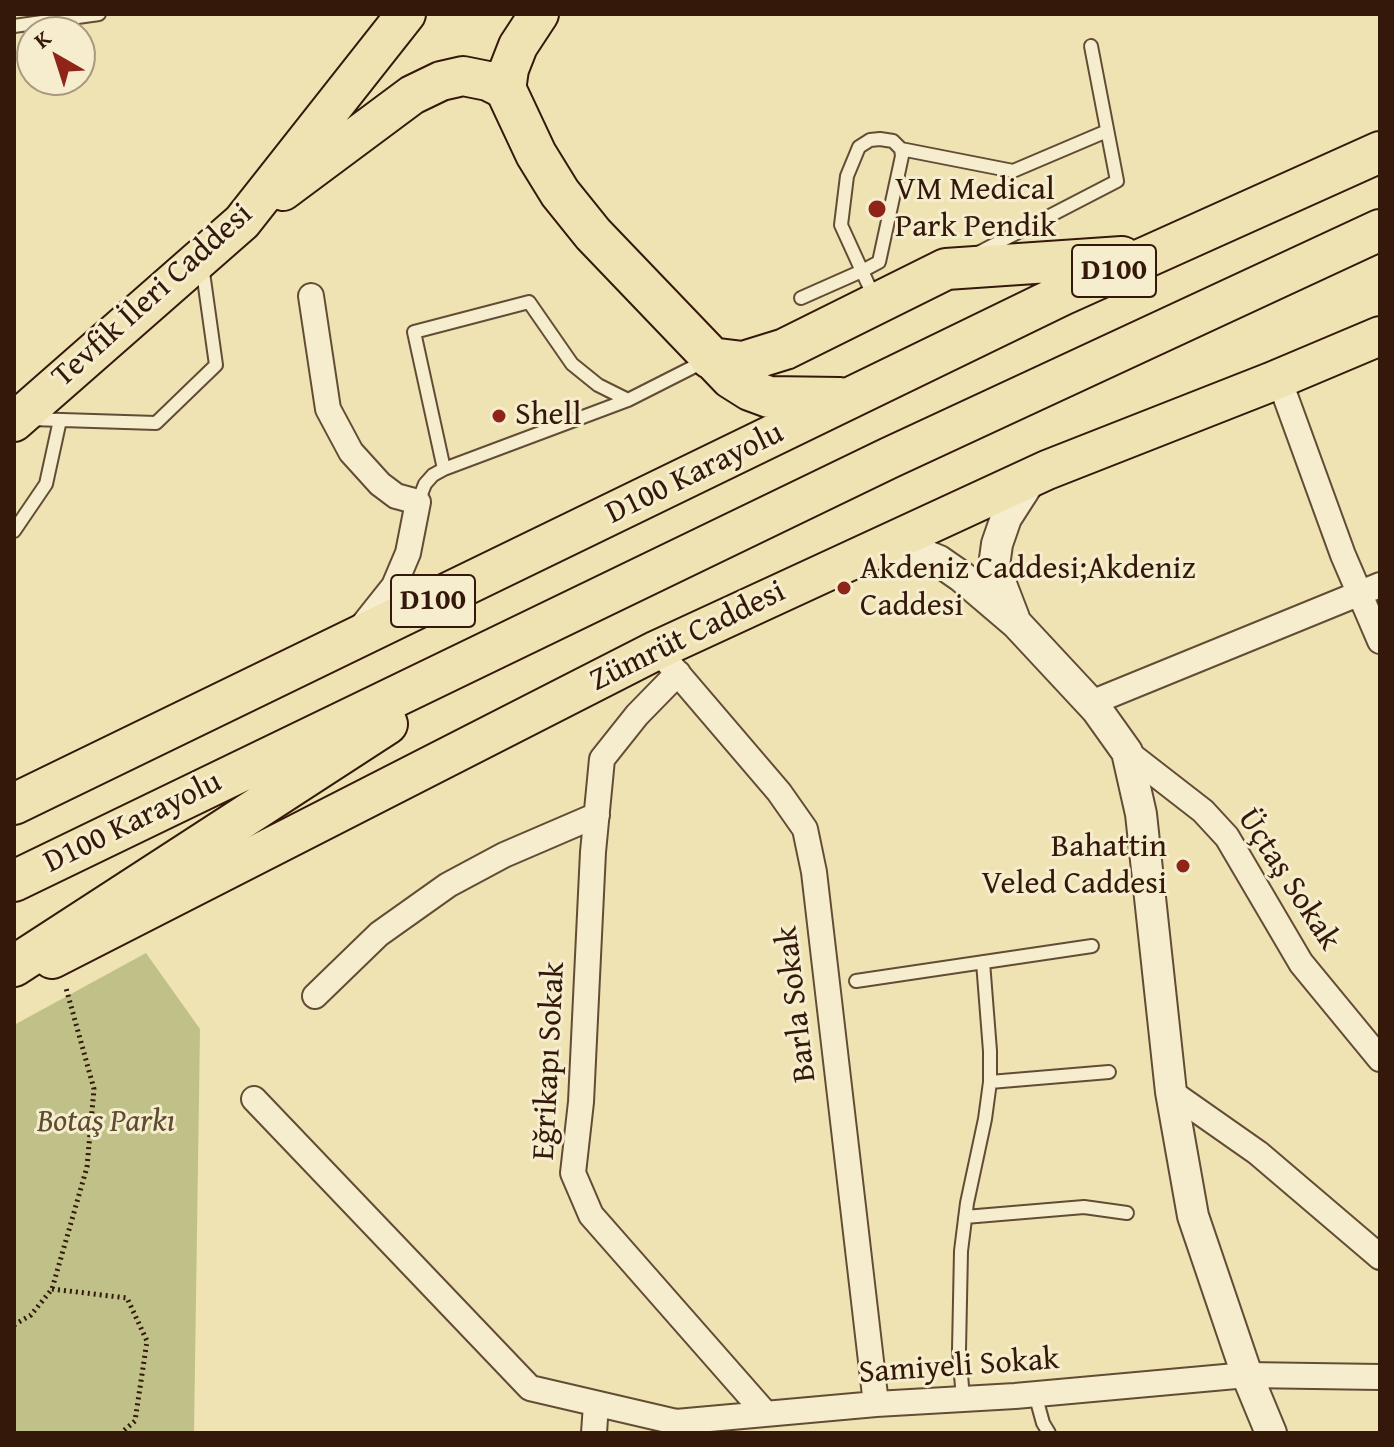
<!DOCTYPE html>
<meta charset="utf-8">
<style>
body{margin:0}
#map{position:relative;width:1394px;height:1447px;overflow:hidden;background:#f0e3b3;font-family:"Gentium Book Plus",serif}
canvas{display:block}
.frame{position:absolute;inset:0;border:16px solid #34190b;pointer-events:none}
.north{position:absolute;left:16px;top:16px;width:80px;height:80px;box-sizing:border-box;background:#f5edce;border:2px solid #a89880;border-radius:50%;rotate:321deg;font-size:22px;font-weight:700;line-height:32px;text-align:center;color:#34190b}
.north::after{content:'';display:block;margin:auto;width:28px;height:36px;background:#8f2418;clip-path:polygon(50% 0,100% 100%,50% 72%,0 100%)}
</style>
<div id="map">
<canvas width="1394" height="1447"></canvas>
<div class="frame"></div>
<div class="north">K</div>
</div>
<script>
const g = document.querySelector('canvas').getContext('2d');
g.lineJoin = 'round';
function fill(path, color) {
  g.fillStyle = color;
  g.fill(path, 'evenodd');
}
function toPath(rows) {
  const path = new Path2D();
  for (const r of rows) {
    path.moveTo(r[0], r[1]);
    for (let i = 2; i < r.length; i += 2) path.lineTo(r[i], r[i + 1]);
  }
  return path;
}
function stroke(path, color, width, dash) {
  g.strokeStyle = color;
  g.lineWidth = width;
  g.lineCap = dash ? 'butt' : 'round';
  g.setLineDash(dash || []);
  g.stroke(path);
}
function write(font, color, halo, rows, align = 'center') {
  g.font = font + ' "Gentium Book Plus",serif';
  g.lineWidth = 6;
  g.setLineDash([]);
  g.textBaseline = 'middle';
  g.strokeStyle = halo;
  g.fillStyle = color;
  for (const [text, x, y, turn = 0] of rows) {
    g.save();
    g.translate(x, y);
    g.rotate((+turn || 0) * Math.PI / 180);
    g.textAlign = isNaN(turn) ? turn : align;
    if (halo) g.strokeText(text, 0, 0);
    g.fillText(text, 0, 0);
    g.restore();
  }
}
const green = toPath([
 [146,953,200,1029,194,1433,14,1433,14,1025]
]);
const path = toPath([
 [52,1289,127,1298,147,1341,135,1421,121,1433],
 [14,1325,31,1315,52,1289,87,1167,94,1089,66,988]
]);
const service = toPath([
 [14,26,99,14],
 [901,149,1013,171,1107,131],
 [978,253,1117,181,1091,46],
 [801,298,862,271,841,225,847,176,859,147,870,140,880,139,893,141,901,149,902,156,879,262,862,271,874,297],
 [31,419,156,423,216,365,202,265],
 [444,469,414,332,529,302,572,364,598,385,628,400],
 [418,502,425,484,433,475,444,469,628,400,707,360],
 [14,531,46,484,60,420],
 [856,981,1092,946],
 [990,1082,1109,1072],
 [965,1217,1084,1207,1127,1213],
 [1035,1394,1043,1423,1049,1433],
 [963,1399,959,1350,961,1251,967,1203,985,1119,990,1082,990,1051,983,962]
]);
const minor = toPath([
 [311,296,328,409,351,452,380,484,396,496,418,502,408,553,394,586,359,630],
 [1279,379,1343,555,1380,641],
 [667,661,779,792,805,829,814,872,876,1404],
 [678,673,637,715,602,759,593,852,581,1102,573,1173,591,1215,765,1413],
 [1091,703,1380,585],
 [1127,752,1203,811,1227,837,1301,963,1380,1059],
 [315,996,379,934,448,885,504,855,597,815],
 [1171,1092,1258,1153,1380,1257],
 [254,1099,530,1388,676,1422,876,1404,1015,1396,1247,1375,1380,1377],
 [594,1433,596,1404]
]);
const tertiary = toPath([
 [878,548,917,552,939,561,962,577,1016,623,1097,710,1127,752,1141,814,1171,1092,1193,1216,1247,1375,1271,1433],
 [1014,618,994,566,997,544,1006,518,1033,476]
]);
const primary = toPath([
 [283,191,412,95,441,81,463,76,488,81,506,90,509,69,518,46,539,14],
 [14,422,242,222,406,14],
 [52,959,657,650,1047,470,1271,382,1380,336]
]);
const trunk = toPath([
 [506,90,536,154,560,193,593,234,731,378,750,390,769,397,840,398],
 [710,358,743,362,785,349,946,269,1122,257],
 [14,804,1062,295,1380,152],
 [14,881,889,458,1380,230],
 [14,966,387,724]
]);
const markers = [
 [877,209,10,"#8f2418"],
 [499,416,8,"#8f2418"],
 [844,588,8,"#8f2418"],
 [1183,866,8,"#8f2418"]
];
const shields = [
 [1114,271,84],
 [433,601,84]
];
const shieldNames = [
 ["D100",1114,271],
 ["D100",433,601]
];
const poiNames = [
 ["VM Medical",895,191],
 ["Park Pendik",895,228],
 ["Shell",515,416],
 ["Akdeniz Caddesi;Akdeni̇z",860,570],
 ["Caddesi̇",860,607],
 ["Bahattin",1167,848,"right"],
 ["Veled Caddesi",1167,885,"right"]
];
const streetNames = [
 ["Tevfik İleri Caddesi",153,296,-42],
 ["D100 Karayolu",695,474,-26],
 ["Zümrüt Caddesi",688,637,-26],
 ["D100 Karayolu",133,823,-26],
 ["Üçtaş Sokak",1288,880,57],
 ["Barla Sokak",797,1004,-97],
 ["Eğrikapı Sokak",550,1061,-87],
 ["Samiyeli Sokak",959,1367,-4]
];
const parkNames = [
 ["Botaş Parkı",106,1123]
];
fill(green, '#c0c188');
stroke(service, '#634c35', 16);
stroke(minor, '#634c35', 28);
stroke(tertiary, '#634c35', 34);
stroke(primary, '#34190b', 42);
stroke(trunk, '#34190b', 44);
stroke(path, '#34190b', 5, [2, 4]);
stroke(service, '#f5edce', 12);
stroke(minor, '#f5edce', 24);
stroke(tertiary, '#f5edce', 30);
stroke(primary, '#f0e3b3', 38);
stroke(trunk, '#f0e3b3', 40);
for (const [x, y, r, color] of markers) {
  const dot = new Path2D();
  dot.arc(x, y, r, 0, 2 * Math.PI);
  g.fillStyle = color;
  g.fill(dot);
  stroke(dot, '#f5edce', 3);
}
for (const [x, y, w] of shields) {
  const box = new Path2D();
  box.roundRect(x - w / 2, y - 26, w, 52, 6);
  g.fillStyle = '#f5edce';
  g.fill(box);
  stroke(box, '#34190b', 2);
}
write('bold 30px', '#34190b', null, shieldNames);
write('32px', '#34190b', '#f5edce', poiNames, 'left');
write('32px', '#34190b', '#f5edce', streetNames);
write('italic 32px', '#5e4b30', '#f5edce', parkNames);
</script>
